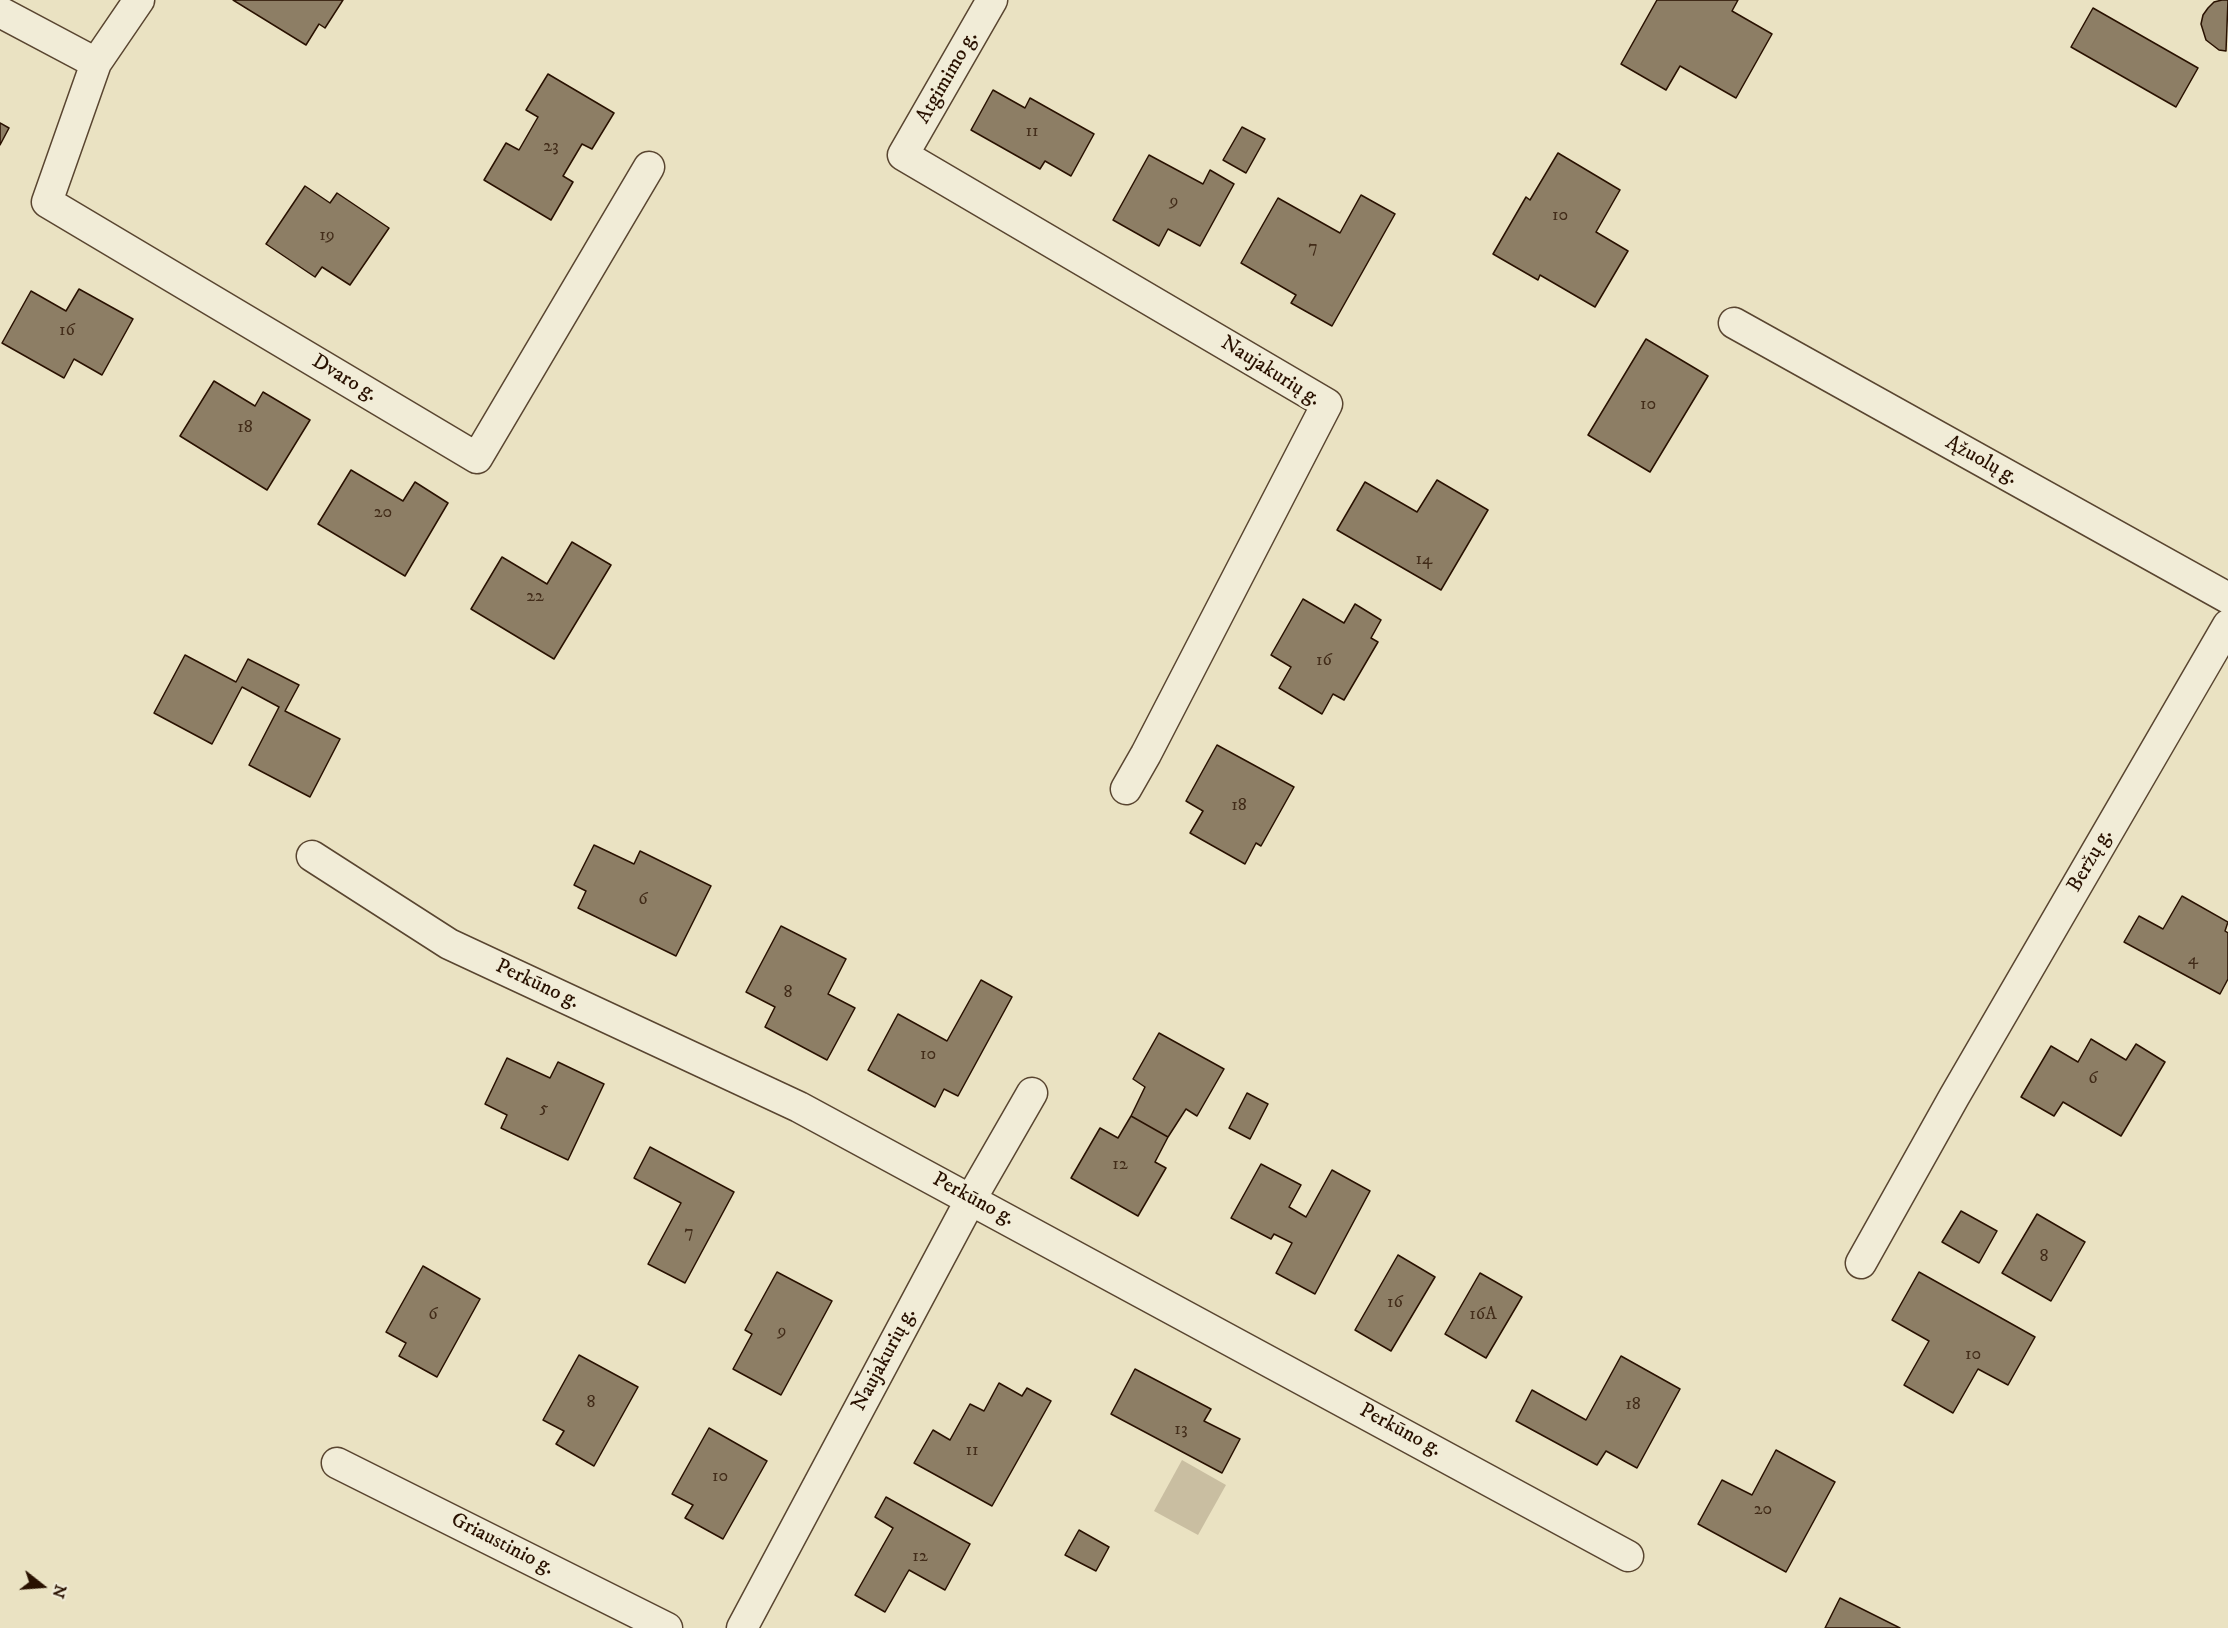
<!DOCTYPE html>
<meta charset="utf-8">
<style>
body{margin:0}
#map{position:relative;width:2228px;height:1628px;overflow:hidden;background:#eae2c2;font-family:"IM FELL DW Pica",serif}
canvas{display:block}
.north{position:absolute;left:12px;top:1556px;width:60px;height:60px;-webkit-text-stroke:4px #f1ecd7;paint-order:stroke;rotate:107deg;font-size:16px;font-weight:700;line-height:24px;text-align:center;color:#291100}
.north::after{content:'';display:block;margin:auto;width:21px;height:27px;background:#291100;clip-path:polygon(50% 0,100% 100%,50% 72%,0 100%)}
</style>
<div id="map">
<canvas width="2228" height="1628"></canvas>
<div class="north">N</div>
</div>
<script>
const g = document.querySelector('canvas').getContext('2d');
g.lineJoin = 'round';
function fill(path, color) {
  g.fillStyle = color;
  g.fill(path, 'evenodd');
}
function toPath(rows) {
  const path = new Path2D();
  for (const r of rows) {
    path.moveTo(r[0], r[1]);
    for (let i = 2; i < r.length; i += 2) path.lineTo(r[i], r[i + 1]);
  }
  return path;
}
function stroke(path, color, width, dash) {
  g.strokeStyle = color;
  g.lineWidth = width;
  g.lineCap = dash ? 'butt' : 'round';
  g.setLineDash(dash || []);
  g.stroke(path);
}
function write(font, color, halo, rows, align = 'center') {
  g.font = font + ' "IM FELL DW Pica",serif';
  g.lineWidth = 6;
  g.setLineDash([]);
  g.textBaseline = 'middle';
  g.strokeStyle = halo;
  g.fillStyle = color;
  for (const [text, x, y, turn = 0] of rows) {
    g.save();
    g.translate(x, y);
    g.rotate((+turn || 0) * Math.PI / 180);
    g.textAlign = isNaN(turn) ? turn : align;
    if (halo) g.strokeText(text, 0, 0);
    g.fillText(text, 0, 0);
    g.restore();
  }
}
const green = toPath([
 [1182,1460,1226,1485,1198,1535,1154,1511]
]);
const building = toPath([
 [233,0,343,0,325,28,319,24,306,45,233,0],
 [1657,0,1738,0,1732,11,1772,34,1736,98,1680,66,1666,90,1621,64,1657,0],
 [2222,0,2228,0,2226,51,2219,50,2206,40,2201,24,2203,15,2208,8,2214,2,2222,0],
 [2093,8,2198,68,2176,107,2071,47,2093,8],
 [548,74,614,113,592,149,582,144,563,176,573,182,551,220,484,180,506,143,519,150,538,117,526,110,548,74],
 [993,90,1025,108,1030,98,1094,134,1071,176,1045,161,1040,169,971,130,993,90],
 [0,123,9,128,0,145,0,123],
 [1242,127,1265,139,1246,173,1223,160,1242,127],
 [1558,153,1620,190,1596,232,1628,251,1595,307,1540,275,1538,280,1493,254,1526,197,1530,200,1558,153],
 [1149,155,1203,184,1210,170,1234,184,1200,246,1168,229,1159,246,1113,220,1149,155],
 [305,186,330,203,337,193,389,228,350,285,322,267,315,277,266,244,305,186],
 [1361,195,1395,214,1332,326,1291,303,1296,295,1241,263,1278,198,1340,233,1361,195],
 [79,289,133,319,102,375,74,359,64,378,2,343,31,291,66,311,79,289],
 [1646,339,1708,376,1650,472,1588,435,1646,339],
 [214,381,255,406,263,392,310,420,267,490,180,436,214,381],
 [351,470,403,501,415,482,448,503,405,576,318,524,351,470],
 [1437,480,1488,510,1441,590,1337,530,1365,482,1417,512,1437,480],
 [572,542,611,565,554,659,471,609,502,557,547,584,572,542],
 [1303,599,1344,623,1355,604,1381,620,1371,638,1378,642,1344,700,1333,694,1322,714,1279,688,1291,667,1271,655,1303,599],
 [185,655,236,682,248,659,299,685,285,711,340,739,310,797,249,765,279,707,242,687,212,744,154,713,185,655],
 [1217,745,1294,787,1261,846,1256,843,1245,864,1190,833,1203,811,1186,801,1217,745],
 [594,845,634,864,640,851,711,886,676,956,578,908,586,891,574,885,594,845],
 [2182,896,2228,922,2225,931,2228,933,2228,979,2220,994,2124,942,2139,916,2163,929,2182,896],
 [781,926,846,959,828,994,855,1008,827,1060,765,1027,775,1007,746,992,781,926],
 [981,980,1012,997,958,1096,944,1089,935,1107,868,1070,898,1014,947,1041,981,980],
 [1159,1033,1224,1069,1197,1116,1186,1109,1168,1137,1131,1116,1145,1087,1133,1079,1159,1033],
 [2091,1039,2126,1060,2136,1044,2165,1062,2121,1136,2063,1102,2054,1116,2021,1097,2051,1046,2078,1062,2091,1039],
 [507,1058,550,1078,558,1062,604,1084,568,1160,501,1128,507,1115,485,1104,507,1058],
 [1247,1093,1268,1104,1250,1139,1229,1128,1247,1093],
 [1131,1116,1168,1137,1155,1162,1166,1168,1138,1216,1071,1178,1100,1128,1118,1138,1131,1116],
 [650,1147,734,1192,685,1283,648,1264,681,1203,634,1178,650,1147],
 [1261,1164,1301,1185,1289,1207,1306,1217,1332,1170,1370,1191,1315,1294,1276,1273,1292,1243,1274,1234,1271,1239,1231,1218,1261,1164],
 [1961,1211,1997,1231,1979,1263,1942,1242,1961,1211],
 [2037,1214,2085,1242,2051,1301,2002,1273,2037,1214],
 [1398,1255,1435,1277,1391,1351,1355,1330,1398,1255],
 [423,1266,480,1299,437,1377,399,1356,406,1343,386,1332,423,1266],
 [777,1272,832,1301,781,1395,733,1369,752,1334,745,1330,777,1272],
 [1919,1272,2035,1337,2008,1385,1978,1369,1953,1413,1904,1385,1929,1341,1892,1320,1919,1272],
 [1480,1273,1522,1297,1486,1358,1445,1334,1480,1273],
 [579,1355,638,1387,594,1466,556,1444,564,1431,543,1420,579,1355],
 [1621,1356,1680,1389,1637,1468,1606,1451,1597,1465,1516,1421,1532,1390,1586,1420,1621,1356],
 [1135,1369,1211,1409,1204,1421,1240,1439,1222,1473,1111,1414,1135,1369],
 [999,1383,1022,1396,1027,1388,1051,1401,992,1506,914,1463,933,1430,950,1440,970,1404,984,1411,999,1383],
 [709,1428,767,1461,723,1539,685,1518,693,1505,672,1494,709,1428],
 [1776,1450,1835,1482,1786,1572,1698,1524,1722,1480,1752,1495,1776,1450],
 [886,1497,970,1544,945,1590,909,1570,885,1612,855,1595,893,1528,875,1517,886,1497],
 [1079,1530,1109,1547,1096,1571,1065,1555,1079,1530],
 [1840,1598,1900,1628,1825,1628,1840,1598]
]);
const street = toPath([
 [992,0,903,155,1327,404,1146,754,1126,789],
 [0,12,96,63,47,202,477,458,649,167],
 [96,63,139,0],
 [1734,323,2228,598],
 [312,856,449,944,799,1107,1628,1556],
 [1861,1263,1954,1097,2228,625],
 [337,1463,667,1628],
 [742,1628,971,1199,1032,1093]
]);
const numberNames = [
 ["11",1032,132],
 ["23",551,147],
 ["9",1174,202],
 ["10",1560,216],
 ["19",327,236],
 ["7",1313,248],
 ["16",67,331],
 ["10",1648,405],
 ["18",245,428],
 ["20",383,513],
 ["14",1424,560],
 ["22",535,597],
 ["16",1324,661],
 ["18",1239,806],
 ["6",643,900],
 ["4",2193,960],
 ["8",788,993],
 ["10",928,1055],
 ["6",2093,1079],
 ["5",544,1109],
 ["12",1120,1165],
 ["7",689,1233],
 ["8",2044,1257],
 ["16",1395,1303],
 ["6",433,1315],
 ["16A",1483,1315],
 ["9",782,1332],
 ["10",1973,1355],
 ["8",591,1403],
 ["18",1633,1405],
 ["13",1181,1430],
 ["11",972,1451],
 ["10",720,1477],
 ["20",1763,1510],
 ["12",920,1557]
];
const streetNames = [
 ["Atgimimo g.",948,78,-60],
 ["Naujakurių g.",1270,372,32],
 ["Dvaro g.",344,379,31],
 ["Ąžuolų g.",1981,461,29],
 ["Beržų g.",2091,861,-60],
 ["Perkūno g.",537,985,25],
 ["Perkūno g.",973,1200,28],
 ["Naujakurių g.",885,1360,-62],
 ["Perkūno g.",1400,1431,28],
 ["Griaustinio g.",502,1545,27]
];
fill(green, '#c9bea1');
fill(building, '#8d7e65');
stroke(building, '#291100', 1.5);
stroke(street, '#594530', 33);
stroke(street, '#f1ecd7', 30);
write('18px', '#422c19', null, numberNames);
write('21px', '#291100', '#f1ecd7', streetNames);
</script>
